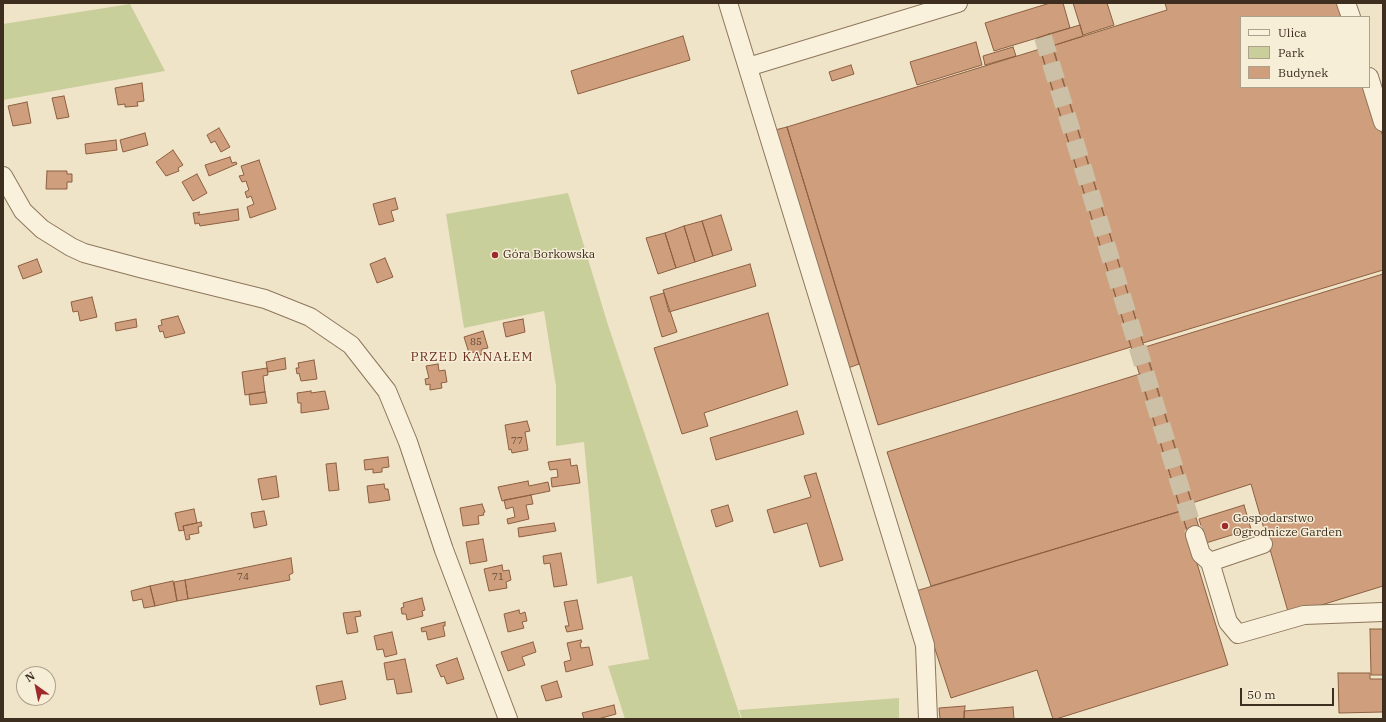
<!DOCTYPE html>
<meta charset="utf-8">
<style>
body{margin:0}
#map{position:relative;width:1386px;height:722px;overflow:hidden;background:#f0e4c8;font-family:"IBM Plex Serif",serif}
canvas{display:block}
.frame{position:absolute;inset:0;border:4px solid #3d2e20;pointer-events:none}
.legend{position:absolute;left:1240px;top:16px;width:130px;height:72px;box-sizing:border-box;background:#f7eed8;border:1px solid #ada18e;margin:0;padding:5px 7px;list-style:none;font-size:12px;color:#3d2e20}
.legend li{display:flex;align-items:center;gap:8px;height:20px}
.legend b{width:20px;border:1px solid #ada18e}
.north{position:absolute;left:16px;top:666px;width:40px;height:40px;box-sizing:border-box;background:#f7eed8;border:1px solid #ada18e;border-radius:50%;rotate:327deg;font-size:11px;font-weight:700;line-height:16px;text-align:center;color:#3d2e20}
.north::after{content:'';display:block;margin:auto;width:14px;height:18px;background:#9e2a2b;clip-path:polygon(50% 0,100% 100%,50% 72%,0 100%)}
.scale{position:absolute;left:1240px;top:688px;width:94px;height:18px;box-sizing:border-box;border:2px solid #3d2e20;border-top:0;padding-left:5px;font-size:12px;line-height:14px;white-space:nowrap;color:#3d2e20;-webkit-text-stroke:3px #f7eed8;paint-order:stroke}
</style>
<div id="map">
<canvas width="1386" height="722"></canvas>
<div class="frame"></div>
<ul class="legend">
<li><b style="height:5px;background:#faf1dc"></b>Ulica</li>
<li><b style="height:11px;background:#c9cf9b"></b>Park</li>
<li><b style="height:11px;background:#cf9f7d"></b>Budynek</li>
</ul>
<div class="north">N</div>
<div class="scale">50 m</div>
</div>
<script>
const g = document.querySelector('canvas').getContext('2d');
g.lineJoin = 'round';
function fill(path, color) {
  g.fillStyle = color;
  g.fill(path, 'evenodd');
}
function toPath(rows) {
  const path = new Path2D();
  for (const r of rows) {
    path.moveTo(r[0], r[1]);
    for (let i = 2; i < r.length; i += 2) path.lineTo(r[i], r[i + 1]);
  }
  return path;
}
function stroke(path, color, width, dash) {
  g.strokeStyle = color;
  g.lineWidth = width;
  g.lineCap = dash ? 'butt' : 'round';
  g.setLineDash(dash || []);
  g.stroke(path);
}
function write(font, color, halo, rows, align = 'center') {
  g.font = font + ' "IBM Plex Serif",serif';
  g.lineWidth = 3;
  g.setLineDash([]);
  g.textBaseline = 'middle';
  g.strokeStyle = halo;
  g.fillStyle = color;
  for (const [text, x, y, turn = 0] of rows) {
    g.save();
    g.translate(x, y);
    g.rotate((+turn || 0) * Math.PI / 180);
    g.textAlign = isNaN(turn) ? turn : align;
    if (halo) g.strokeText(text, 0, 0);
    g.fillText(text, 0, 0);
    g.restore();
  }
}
const green = toPath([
 [130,4,165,71,3,100,3,24],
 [568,193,608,325,741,719,625,719,608,666,649,659,632,576,597,584,584,442,556,446,556,386,544,311,464,328,446,214],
 [899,698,899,718,742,719,739,710]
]);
const building = toPath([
 [1050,3,1063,3,1070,28,994,51,985,23,1050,3],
 [1073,3,1107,3,1114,25,1083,35,1073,3],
 [1165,3,1342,3,1346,17,1241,17,1241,87,1368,87,1383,137,1383,270,1143,343,1052,46,1167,10,1165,3],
 [1080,25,1083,36,1052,46,1049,34,1080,25],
 [1049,34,1201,534,1189,537,1037,38,1049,34],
 [683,36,690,60,578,94,571,71,683,36],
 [976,42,982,65,917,85,910,62,976,42],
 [1013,47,1016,56,985,65,983,56,1013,47],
 [1040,49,1131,347,878,425,787,127,1040,49],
 [851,65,854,74,832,81,829,72,851,65],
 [142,83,144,101,137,102,138,106,125,107,125,104,118,105,115,88,142,83],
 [64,96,69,117,57,119,52,98,64,96],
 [27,102,31,123,13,126,8,106,27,102],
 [787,127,859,364,848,368,775,130,787,127],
 [219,128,230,147,221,152,215,141,211,143,207,135,219,128],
 [145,133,148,145,123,152,120,140,145,133],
 [116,140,117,150,86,154,85,144,116,140],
 [173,150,183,165,178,168,179,171,166,176,156,162,173,150],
 [230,157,232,163,236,162,237,164,209,176,205,165,230,157],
 [259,160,276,209,250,218,247,207,254,204,251,196,247,198,245,192,249,190,246,181,242,182,239,176,244,175,241,166,259,160],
 [47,171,67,171,67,174,72,174,72,182,67,182,67,189,46,189,47,171],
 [197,174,207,193,193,201,182,182,197,174],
 [395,198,398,209,391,211,394,221,379,225,373,204,395,198],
 [238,209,239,220,200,226,199,223,195,224,193,213,200,212,198,215,238,209],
 [721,215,732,250,713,256,702,221,721,215],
 [702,221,713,256,695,262,684,226,702,221],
 [684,226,695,262,676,268,665,233,684,226],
 [665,233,676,268,658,274,646,238,665,233],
 [385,258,393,277,377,283,370,264,385,258],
 [37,259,42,272,23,279,18,266,37,259],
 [750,264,756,286,669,312,663,290,750,264],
 [1383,274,1383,586,1289,615,1251,484,1192,503,1145,347,1383,274],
 [664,293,677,332,662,337,650,297,664,293],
 [92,297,97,317,80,321,78,311,73,312,71,302,92,297],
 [768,313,788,385,704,413,708,426,682,434,654,348,768,313],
 [178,316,185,333,165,338,163,331,160,332,158,326,162,325,161,320,178,316],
 [136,319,137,327,116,331,115,323,136,319],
 [523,319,525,332,506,337,503,323,523,319],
 [483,331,488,348,482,349,481,355,476,355,475,352,469,353,464,337,483,331],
 [285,358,286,369,268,372,266,362,285,358],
 [314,360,317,379,301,381,299,373,297,374,296,368,299,368,298,363,314,360],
 [438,364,439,371,445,370,447,382,441,383,442,388,430,390,430,384,426,385,425,379,429,378,426,366,438,364],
 [267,368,268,375,263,376,265,392,245,395,242,372,267,368],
 [1140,374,1181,511,931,586,887,452,1140,374],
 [311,391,311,393,325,391,329,409,301,413,301,403,298,403,297,393,311,391],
 [265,392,267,403,250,405,249,394,265,392],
 [797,411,804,434,716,460,710,438,797,411],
 [527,421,530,431,525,432,528,450,512,453,511,449,509,450,505,425,527,421],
 [388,457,389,467,382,468,382,472,373,473,373,469,365,470,364,460,388,457],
 [570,459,571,466,577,465,580,483,552,487,551,478,558,477,557,469,550,470,548,462,570,459],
 [336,463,339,490,329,491,326,464,336,463],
 [816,473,843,560,820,567,807,523,774,533,767,510,811,497,804,476,816,473],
 [276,476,279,497,262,500,258,479,276,476],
 [528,481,529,486,548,482,550,491,502,501,498,487,528,481],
 [384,484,385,489,388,489,390,500,369,503,367,486,384,484],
 [531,495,533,504,526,505,529,519,508,524,507,519,515,517,513,507,506,509,504,500,531,495],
 [482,504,485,512,483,513,484,515,478,516,479,524,463,526,460,508,482,504],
 [728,505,733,521,716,527,711,510,728,505],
 [1244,505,1251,529,1206,543,1199,519,1244,505],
 [194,509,197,523,183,526,184,530,179,531,175,513,194,509],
 [264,511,267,525,254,528,251,513,264,511],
 [1181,511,1228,665,1056,719,1053,719,1037,670,951,698,916,591,1181,511],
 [201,522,202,526,198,527,199,533,189,535,190,539,186,540,183,526,201,522],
 [554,523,556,531,519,537,518,528,554,523],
 [483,539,487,561,470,564,466,542,483,539],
 [561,553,567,585,554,587,550,563,544,564,543,556,561,553],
 [291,558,293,573,289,575,290,580,188,599,185,580,291,558],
 [502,565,503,571,509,570,511,580,506,582,507,588,489,591,484,569,502,565],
 [185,580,188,599,177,601,174,582,185,580],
 [173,581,177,601,155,606,150,586,173,581],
 [150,586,155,606,144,608,142,599,133,601,131,591,150,586],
 [422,598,425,610,422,611,423,616,407,620,406,614,402,614,401,608,404,607,403,603,422,598],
 [577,600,583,629,567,632,565,626,569,626,564,602,577,600],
 [519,610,520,614,525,612,527,621,522,622,524,628,508,632,504,614,519,610],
 [360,611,361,616,355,617,358,632,347,634,343,613,360,611],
 [445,622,445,626,443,626,445,636,428,640,426,631,422,632,421,628,445,622],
 [1370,629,1383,629,1383,675,1371,675,1370,629],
 [392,632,397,654,385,657,383,649,377,650,374,636,392,632],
 [581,640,582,642,580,643,581,648,589,647,593,665,566,672,564,662,571,660,567,643,581,640],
 [533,642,536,652,522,657,525,665,508,671,501,652,533,642],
 [457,658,464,679,447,684,444,676,441,677,436,665,457,658],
 [405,659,412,692,397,694,394,679,387,680,384,663,405,659],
 [1338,673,1370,673,1370,679,1383,679,1383,712,1339,713,1338,673],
 [342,681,346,699,320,705,316,686,342,681],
 [557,681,562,697,546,701,541,686,557,681],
 [614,705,616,714,598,719,584,719,582,713,614,705],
 [965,706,964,719,940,719,939,708,965,706],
 [1013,707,1014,719,964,719,964,711,1013,707]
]);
const minorTunnel = toPath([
 [1043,37,1195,535]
]);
const minor = toPath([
 [728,3,925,645,928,719],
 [1346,3,1351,17],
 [748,67,958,3],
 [1369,77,1383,122],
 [3,176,23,211,42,229,71,247,84,253,140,268,265,299,310,317,351,345,387,391,408,442,444,550,508,719],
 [1195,535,1201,554,1210,562],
 [1263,544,1210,562,1228,622,1238,634,1304,615,1383,612]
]);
const markers = [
 [495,255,4,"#9e2a2b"],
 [1225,526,4,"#9e2a2b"]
];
const numberNames = [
 ["85",476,342],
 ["77",517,441],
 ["74",243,577],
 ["71",498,577]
];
const poiNames = [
 ["Góra Borkowska",503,255],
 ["Gospodarstwo",1233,519],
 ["Ogrodnicze Garden",1233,533]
];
const neighbourhoodNames = [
 ["PRZED KANAŁEM",472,357]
];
fill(green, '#c9cf9b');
fill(building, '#cf9f7d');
stroke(building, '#8d5f41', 1);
stroke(minorTunnel, '#ccc0a6', 18, [18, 9]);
stroke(minor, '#8d765c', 20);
stroke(minor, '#faf1dc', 18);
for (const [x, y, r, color] of markers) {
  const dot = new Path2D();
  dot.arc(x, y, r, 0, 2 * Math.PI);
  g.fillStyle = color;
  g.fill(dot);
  stroke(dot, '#f7eed8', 1.5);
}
write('10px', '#624a37', null, numberNames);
write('12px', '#3d2e20', '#f7eed8', poiNames, 'left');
g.letterSpacing = '1px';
write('13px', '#6b2e1e', '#f7eed8', neighbourhoodNames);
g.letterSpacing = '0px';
</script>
